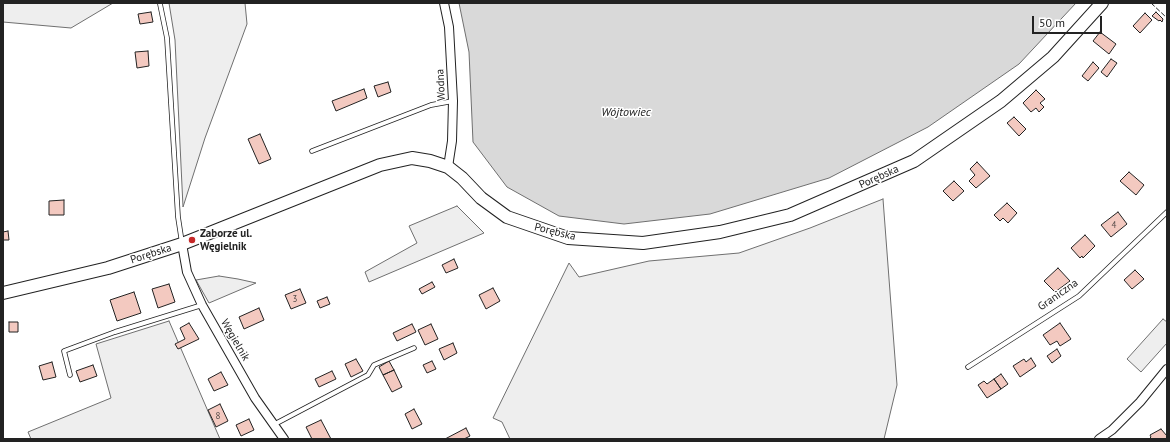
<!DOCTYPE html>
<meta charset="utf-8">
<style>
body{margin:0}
#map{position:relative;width:1170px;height:442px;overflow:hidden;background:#fff;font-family:"PT Sans",sans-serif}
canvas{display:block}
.frame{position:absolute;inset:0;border:4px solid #222;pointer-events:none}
.scale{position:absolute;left:1032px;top:16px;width:70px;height:18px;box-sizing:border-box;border:2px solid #222;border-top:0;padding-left:5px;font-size:12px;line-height:14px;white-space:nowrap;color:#222;-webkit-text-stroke:3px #fff;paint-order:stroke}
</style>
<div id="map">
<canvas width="1170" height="442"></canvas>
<div class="frame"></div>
<div class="scale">50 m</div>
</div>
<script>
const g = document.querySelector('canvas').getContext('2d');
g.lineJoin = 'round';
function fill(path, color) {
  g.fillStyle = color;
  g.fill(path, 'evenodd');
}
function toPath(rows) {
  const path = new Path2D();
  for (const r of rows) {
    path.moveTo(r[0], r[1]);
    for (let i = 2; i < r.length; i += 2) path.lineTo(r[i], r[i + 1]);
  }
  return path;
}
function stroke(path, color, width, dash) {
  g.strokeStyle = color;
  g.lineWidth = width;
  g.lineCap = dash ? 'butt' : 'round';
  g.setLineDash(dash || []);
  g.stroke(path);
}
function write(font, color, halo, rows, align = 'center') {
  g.font = font + ' "PT Sans",sans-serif';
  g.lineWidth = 3;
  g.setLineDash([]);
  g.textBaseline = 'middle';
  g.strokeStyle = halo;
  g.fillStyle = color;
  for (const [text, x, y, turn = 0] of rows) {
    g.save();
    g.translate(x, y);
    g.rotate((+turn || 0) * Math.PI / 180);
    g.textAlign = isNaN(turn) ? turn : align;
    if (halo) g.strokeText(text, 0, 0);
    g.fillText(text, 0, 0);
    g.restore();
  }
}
const green = toPath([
 [3,3,113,3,71,28,3,22,3,3],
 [169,3,245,3,247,24,205,138,183,207,175,40,169,3],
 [883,199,897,385,884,439,510,439,502,422,493,418,569,263,579,277,649,261,739,253,810,228,883,199],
 [457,206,484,233,369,282,365,272,417,243,409,226,457,206],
 [219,276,238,279,256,283,209,303,196,280,219,276],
 [1163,319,1167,322,1167,343,1141,372,1127,359,1163,319],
 [169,321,220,439,31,439,28,432,111,398,96,344,169,321]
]);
const water = toPath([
 [459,3,1076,3,1019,64,928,127,829,178,710,214,624,224,559,216,507,187,473,142,469,52,459,3]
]);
const building = toPath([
 [151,12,153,22,140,24,138,14,151,12],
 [1156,12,1163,19,1162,22,1160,20,1159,21,1152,16,1156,12],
 [1145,13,1152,20,1140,33,1133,26,1145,13],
 [1100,32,1116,44,1109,54,1093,41,1100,32],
 [148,51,149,66,137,68,135,52,148,51],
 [1111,59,1117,63,1107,77,1101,72,1111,59],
 [1093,62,1099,68,1088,81,1082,76,1093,62],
 [388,82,391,92,378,97,374,86,388,82],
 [364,89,367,98,336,111,332,101,364,89],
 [1036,90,1045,99,1040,103,1044,107,1039,112,1036,108,1031,112,1023,103,1036,90],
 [1014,117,1026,129,1019,136,1007,123,1014,117],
 [260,134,271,159,259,164,248,139,260,134],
 [977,162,990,176,976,188,969,181,975,175,970,169,977,162],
 [1129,172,1144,185,1136,195,1120,181,1129,172],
 [954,181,964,191,953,201,943,191,954,181],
 [64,200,64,215,49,215,49,201,64,200],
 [1007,203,1017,213,1008,223,1003,218,1000,221,994,215,1007,203],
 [1118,212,1127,224,1111,237,1101,225,1118,212],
 [8,231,9,240,3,240,3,232,8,231],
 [1085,235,1095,246,1083,258,1082,256,1080,258,1071,248,1085,235],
 [454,259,458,268,446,273,442,265,454,259],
 [1058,268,1070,281,1055,292,1044,281,1058,268],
 [1135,270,1144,279,1132,289,1124,280,1135,270],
 [432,282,435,287,422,294,419,289,432,282],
 [169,284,175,302,158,308,152,289,169,284],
 [493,288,500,301,486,309,479,295,493,288],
 [300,289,306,303,291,309,285,295,300,289],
 [134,292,141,313,117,321,110,300,134,292],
 [327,297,330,304,320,308,317,301,327,297],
 [259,308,264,320,244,329,239,317,259,308],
 [9,322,18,322,18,332,9,332,9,322],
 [189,323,199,339,178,349,175,344,185,339,180,328,189,323],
 [1060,323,1071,339,1060,346,1057,341,1050,345,1043,335,1060,323],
 [412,324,416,332,397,341,393,333,412,324],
 [431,324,438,339,425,345,418,330,431,324],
 [453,343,457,353,444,360,439,349,453,343],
 [1057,349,1061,356,1052,363,1047,356,1057,349],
 [1031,358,1036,366,1020,377,1013,366,1024,359,1026,362,1031,358],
 [356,359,363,371,351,377,345,364,356,359],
 [389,361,394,370,383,375,379,367,389,361],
 [432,361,436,369,427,373,423,365,432,361],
 [52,362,56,377,43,380,39,366,52,362],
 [93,365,97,376,80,382,76,371,93,365],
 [394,370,402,387,392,392,383,375,394,370],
 [332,371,336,379,319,387,315,379,332,371],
 [221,372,228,385,214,391,208,379,221,372],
 [1001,374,1008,384,1001,389,994,379,1001,374],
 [994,379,1001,389,987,398,978,385,984,381,987,384,994,379],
 [220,404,228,421,216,427,208,410,220,404],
 [414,409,422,424,412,429,405,414,414,409],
 [249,419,254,430,241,436,236,425,249,419],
 [321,420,331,439,312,439,306,427,321,420],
 [466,428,470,436,464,439,445,439,466,428],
 [1161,429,1167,436,1167,439,1149,439,1151,437,1150,435,1161,429]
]);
const lane = toPath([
 [160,4,167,38,178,217,182,243],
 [312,151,431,105,453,101],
 [968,367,1079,296,1167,212],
 [70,375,64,351,115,332,202,305],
 [275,424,368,375,374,365,414,348]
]);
const street = toPath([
 [444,3,449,27,453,101,452,141,448,167],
 [182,244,187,272,202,305,255,398,284,439],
 [1099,439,1112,430,1140,402,1167,369]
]);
const secondary = toPath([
 [3,293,108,268,182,244,380,165,412,158,430,161,448,167,462,178,481,198,507,217,568,238,643,243,720,232,790,215,914,161,1001,101,1053,57,1102,3]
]);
const fence = toPath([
 [1151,3,1167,18]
]);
const markers = [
 [192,240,4,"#c62828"]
];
const numberNames = [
 ["4",1114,225],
 ["3",295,299],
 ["8",218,416]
];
const streetNames = [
 ["Wodna",441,85,-93],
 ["Porębska",879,177,-24],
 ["Porębska",555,232,14],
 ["Porębska",151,254,-18],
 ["Graniczna",1058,295,-35],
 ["Węgielnik",235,340,60]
];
const poiNames = [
 ["Zaborze ul.",200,234],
 ["Węgielnik",200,247]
];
const waterNames = [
 ["Wójtowiec",626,113]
];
fill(green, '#eee');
stroke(green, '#6f6f6f', 1);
fill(water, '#d9d9d9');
stroke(water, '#6f6f6f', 1);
fill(building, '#f3c9c0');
stroke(building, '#222', 1);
stroke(lane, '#222', 5.5);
stroke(street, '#222', 10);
stroke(secondary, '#222', 14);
stroke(lane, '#fff', 4);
stroke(street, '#fff', 8);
stroke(secondary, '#fff', 12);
stroke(fence, '#222', 1, [5, 2]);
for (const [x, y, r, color] of markers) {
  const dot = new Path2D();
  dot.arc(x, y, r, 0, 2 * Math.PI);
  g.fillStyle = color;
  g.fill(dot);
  stroke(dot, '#fff', 1.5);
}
write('9px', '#564c4a', null, numberNames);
write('11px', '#222', '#fff', streetNames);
write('bold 11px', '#222', '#fff', poiNames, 'left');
write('italic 12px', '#222', '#fff', waterNames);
</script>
